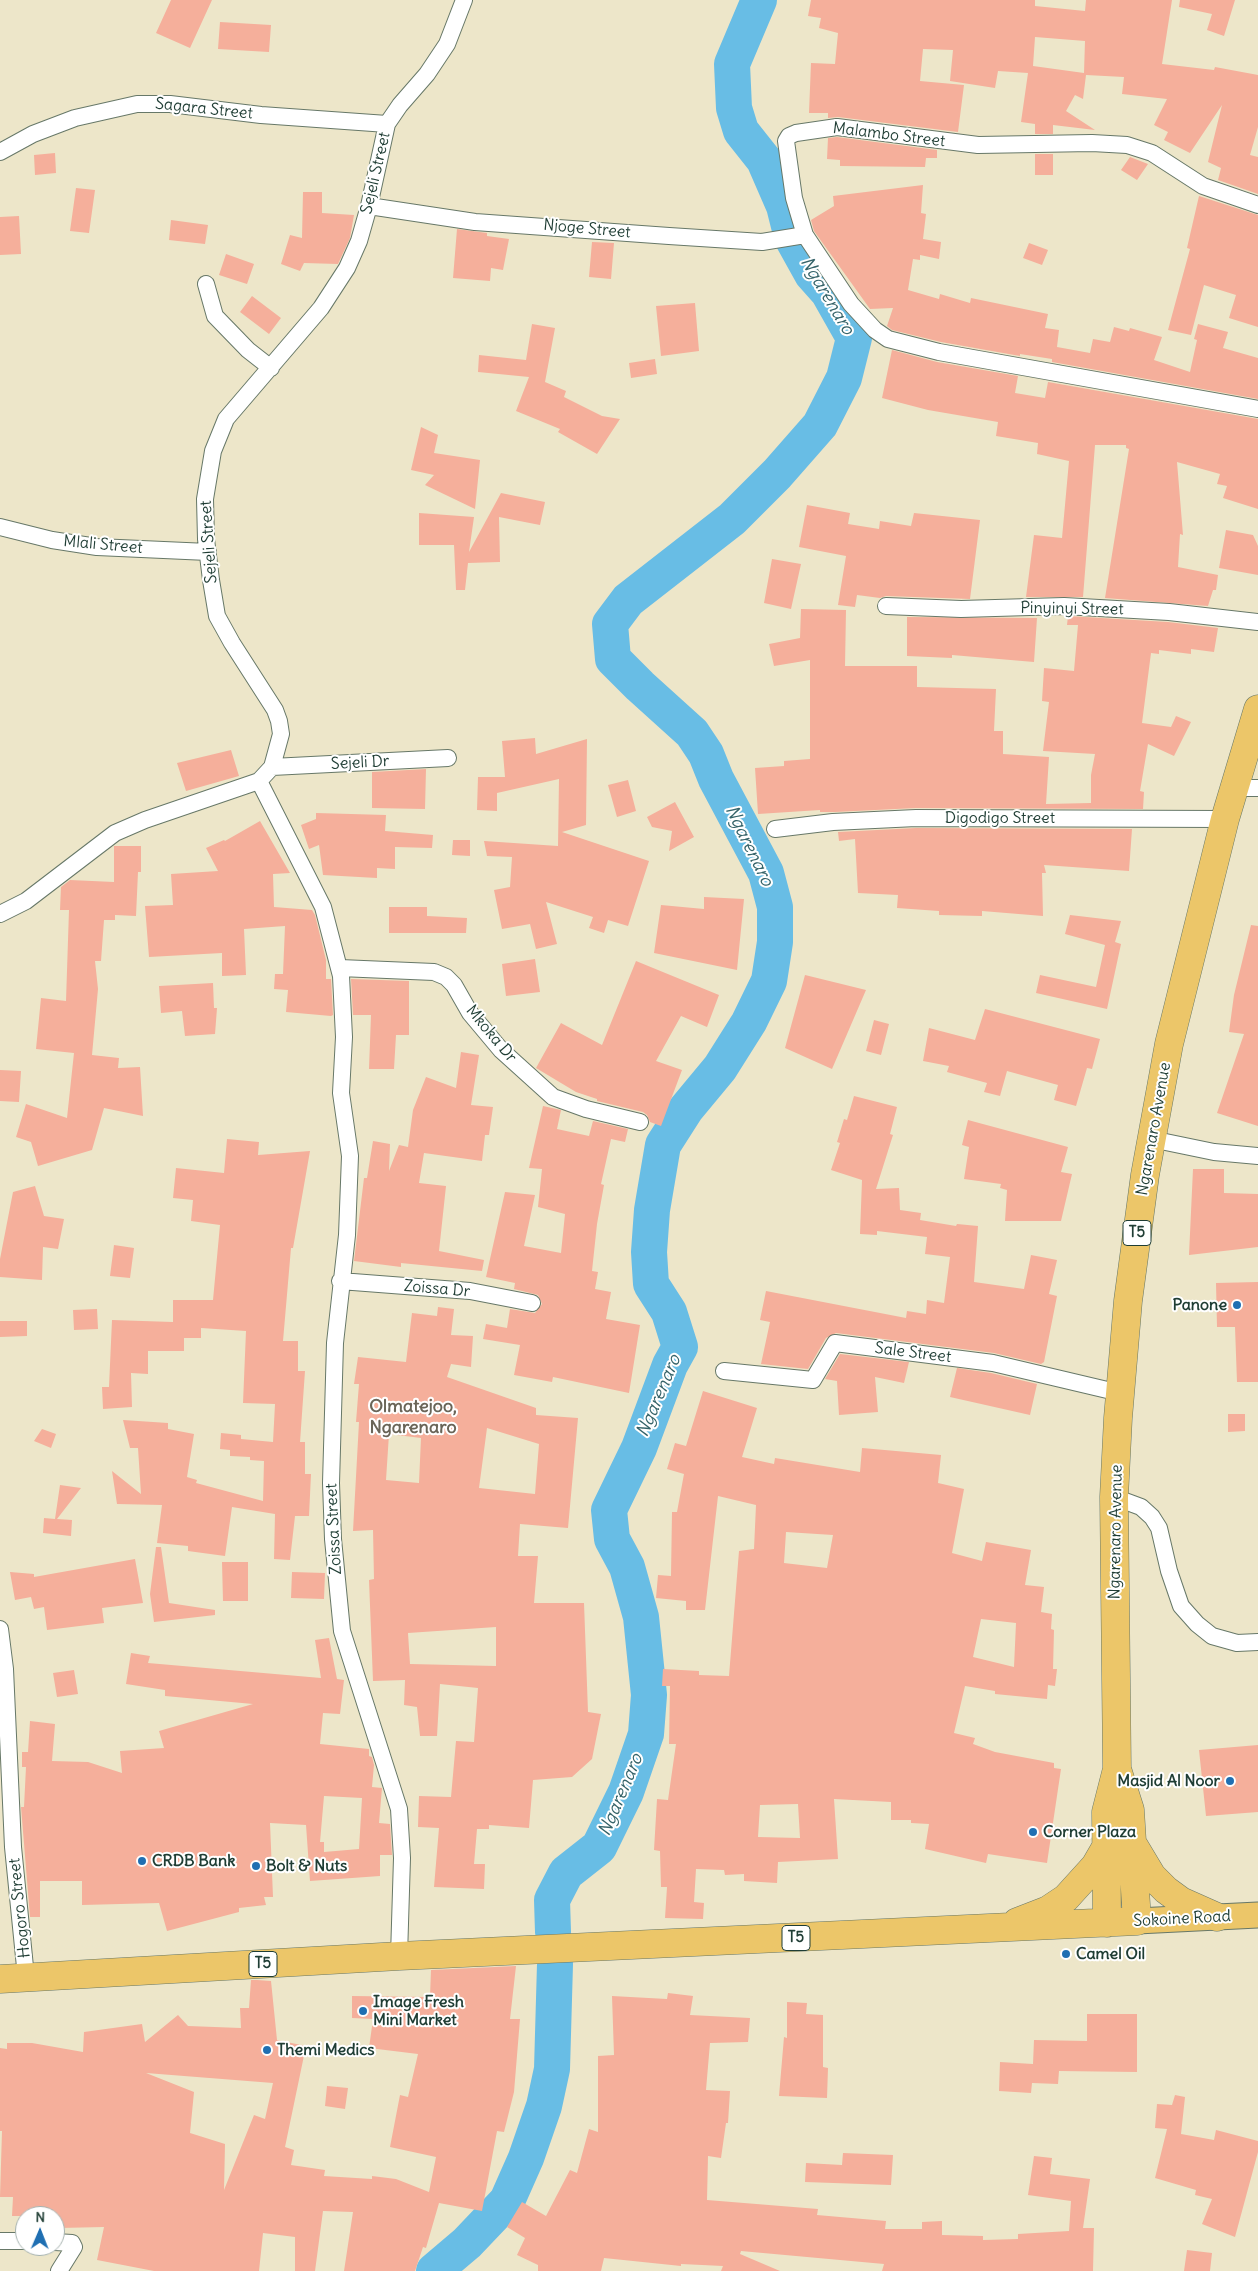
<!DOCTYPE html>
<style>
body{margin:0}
#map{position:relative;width:1258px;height:2271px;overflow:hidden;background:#ede6c9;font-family:Delius,sans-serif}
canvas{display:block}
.north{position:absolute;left:15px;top:2206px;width:50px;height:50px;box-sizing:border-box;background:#fff;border:1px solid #a5b1ae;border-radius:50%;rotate:1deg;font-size:14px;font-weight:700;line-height:20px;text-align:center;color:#1f3d34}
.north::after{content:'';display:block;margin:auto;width:18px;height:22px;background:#1f6fb2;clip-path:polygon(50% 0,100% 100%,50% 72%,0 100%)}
</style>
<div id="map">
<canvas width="1258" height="2271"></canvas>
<div class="north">N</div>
</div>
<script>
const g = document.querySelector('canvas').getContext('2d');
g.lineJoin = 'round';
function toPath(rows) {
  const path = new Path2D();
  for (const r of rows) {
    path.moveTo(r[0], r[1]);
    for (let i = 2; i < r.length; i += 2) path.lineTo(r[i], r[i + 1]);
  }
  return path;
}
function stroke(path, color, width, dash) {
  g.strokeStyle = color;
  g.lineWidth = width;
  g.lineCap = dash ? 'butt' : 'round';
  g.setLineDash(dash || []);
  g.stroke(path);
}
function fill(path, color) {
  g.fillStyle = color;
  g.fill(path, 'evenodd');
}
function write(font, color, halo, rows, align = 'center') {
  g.font = font + ' Delius,sans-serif';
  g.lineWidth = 4;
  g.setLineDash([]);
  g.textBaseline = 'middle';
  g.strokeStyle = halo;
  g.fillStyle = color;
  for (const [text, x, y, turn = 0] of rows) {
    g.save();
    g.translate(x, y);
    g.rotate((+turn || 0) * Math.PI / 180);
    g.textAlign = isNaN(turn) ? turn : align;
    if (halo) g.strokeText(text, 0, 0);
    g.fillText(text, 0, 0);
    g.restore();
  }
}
const river = toPath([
 [553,1932,552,1900,566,1873,599,1847,626,1792,646,1734,649,1695,641,1617,627,1567,612,1539,609,1510,639,1448,670,1365,680,1347,669,1312,651,1284,649,1252,652,1210,663,1145,686,1109,720,1068,749,1022,769,981,775,942,775,907,766,873,716,779,706,754,692,733,640,686,613,659,610,624,628,600,732,519,777,474,820,425,844,378,854,338,828,292,812,274,792,238,784,206,764,160,741,131,734,108,732,64,759,0],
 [434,2271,467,2243,507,2201,526,2158,544,2106,552,2069,555,1964]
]);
const building = toPath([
 [171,0,212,0,190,48,156,33],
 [811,0,1035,0,1035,6,1085,11,1086,0,1172,0,1162,64,1214,70,1215,67,1258,75,1258,127,1250,155,1258,157,1258,194,1218,180,1221,168,1208,162,1222,105,1190,153,1164,140,1168,132,1154,125,1167,99,1122,94,1124,77,1086,75,1083,99,1075,95,1066,111,1095,130,1053,125,1053,134,1035,134,1035,124,1021,122,1028,73,998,71,995,88,950,81,953,50,923,49,920,81,964,85,958,132,838,117,828,118,828,113,809,113,811,63,835,64,838,33,819,28,821,18,808,16],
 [1035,37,1085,41,1084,73,1033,66],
 [1180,0,1235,0,1224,36,1207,30,1212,14,1179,7],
 [220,22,271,25,269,52,218,49],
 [837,137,937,150,937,158,926,158,925,167,840,166,840,160,827,159,828,138],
 [55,153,56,173,35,175,34,155],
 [1035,154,1053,154,1053,175,1035,175],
 [1130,157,1148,164,1137,180,1121,170],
 [923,185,921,213,926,214,923,239,941,242,939,259,920,255,920,260,913,259,908,290,939,299,940,294,970,303,971,298,1048,314,1045,328,1059,330,1057,347,1090,353,1093,339,1110,342,1114,327,1129,331,1130,328,1162,337,1154,360,1190,372,1197,340,1194,339,1198,324,1228,332,1223,348,1258,358,1258,399,1052,362,1052,359,1020,354,1020,356,941,342,892,330,887,326,893,308,870,309,814,231,811,220,834,206,833,196],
 [76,188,95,190,89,233,70,231],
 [303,192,322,192,322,213,354,215,350,238,338,264,304,263,300,271,281,264,290,235,302,238],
 [1199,196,1258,215,1258,327,1229,318,1236,295,1204,285,1191,335,1168,330,1190,249,1187,248],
 [19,216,21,254,0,255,0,217],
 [171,220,208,225,205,244,169,240],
 [457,229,487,233,487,236,509,239,503,270,491,268,490,281,453,278],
 [592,242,614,243,611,279,589,277],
 [1029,243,1048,250,1042,265,1023,258],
 [226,254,254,264,247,284,219,275],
 [252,296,281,318,269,334,240,312],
 [695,303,699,351,661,356,656,306],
 [532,324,555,328,545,382,566,391,564,397,602,416,620,419,597,454,558,432,560,429,516,411,529,377,478,372,479,355,526,360],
 [892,350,937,362,1018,376,1015,393,1045,398,1048,382,1258,419,1258,509,1223,498,1227,486,1217,484,1220,474,1177,462,1183,535,1180,534,1178,567,1218,575,1216,590,1213,590,1208,606,1105,598,1129,449,1126,448,1126,445,1095,445,1083,597,1026,597,1034,535,1062,538,1069,461,1037,454,1038,443,996,436,998,422,928,410,882,398],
 [655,359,657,374,631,378,629,363],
 [421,427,438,435,434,453,480,460,475,509,425,485,434,475,411,470],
 [501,493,545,502,540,525,499,517,500,562,468,563,465,590,456,590,454,545,419,545,419,513,474,517,469,552],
 [807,505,850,513,848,524,879,529,880,521,911,526,914,513,980,520,970,599,886,596,880,598,857,595,855,607,838,605,846,556,799,547],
 [1226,530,1253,535,1258,546,1258,575,1219,568],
 [772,559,801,564,791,609,764,603],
 [801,609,846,610,845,666,917,666,917,687,996,689,994,731,1003,731,1003,754,1049,757,1046,804,1091,803,1091,775,1095,754,1043,751,1049,702,1042,701,1044,668,1074,671,1078,625,1067,625,1068,616,1168,622,1218,628,1214,652,1191,649,1191,654,1159,650,1159,654,1151,653,1142,723,1171,727,1176,716,1191,722,1174,756,1148,744,1140,791,1144,792,1143,809,916,808,835,812,820,812,820,810,758,814,755,768,784,766,784,761,810,759,810,660,774,666,769,644,800,638],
 [907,617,1037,618,1034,662,952,655,952,658,907,656],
 [535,738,536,754,587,739,586,825,562,832,649,861,628,926,608,920,604,933,589,928,593,917,546,902,557,944,536,949,530,924,502,929,494,890,510,887,512,857,487,856,484,841,558,846,559,779,497,793,497,811,477,810,478,777,505,777,502,741],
 [231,750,239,776,186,791,177,763],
 [426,769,425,809,372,808,372,772],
 [628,780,636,811,617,817,608,785],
 [675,802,694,837,669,851,672,831,652,827,647,817],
 [316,813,386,815,385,831,433,835,432,848,395,847,395,869,377,868,377,878,323,875,319,845,309,849,301,825,316,819],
 [260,821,290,873,273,874,274,907,312,910,315,915,326,960,326,979,331,979,333,1015,331,1016,286,1012,288,990,274,989,275,974,283,974,285,926,244,929,246,975,222,976,222,953,149,957,145,906,173,905,171,874,218,871,206,848,224,840,225,841],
 [916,828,1132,829,1129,871,1044,865,1046,873,1042,873,1043,916,982,911,982,916,939,915,939,911,897,908,898,895,858,893,855,839,839,841,838,832],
 [453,840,470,840,470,856,452,855],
 [114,846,141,846,141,872,138,872,136,916,115,915,115,920,104,920,101,961,95,961,98,989,92,1055,119,1058,118,1068,140,1067,143,1116,104,1108,92,1150,38,1166,31,1142,16,1137,26,1104,67,1118,74,1053,36,1049,41,998,66,1001,69,910,60,910,61,887,70,880,114,882],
 [704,897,744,899,737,970,654,953,661,905,704,909],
 [389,907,427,907,427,916,467,918,466,933,389,933],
 [1070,915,1121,921,1115,942,1121,944,1107,1009,1036,993,1040,975,1096,987,1105,945,1065,934],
 [1251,925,1258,926,1258,1126,1217,1113,1244,1034,1229,1032,1234,995],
 [535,959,540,992,506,996,502,964],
 [636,961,719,995,707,1027,681,1016,656,1061,682,1070,661,1126,650,1122,647,1115,643,1112,597,1101,597,1099,576,1092,536,1068,561,1023,602,1045],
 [805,975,866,990,832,1069,785,1048],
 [351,979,409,981,409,1035,396,1035,394,1069,369,1069,371,1015,353,1015],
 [213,983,214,1008,217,1008,215,1034,185,1036,182,1011,161,1013,159,986],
 [985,1009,1100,1039,1092,1069,1087,1068,1076,1106,1054,1100,1058,1085,1007,1071,1000,1096,984,1092,987,1083,947,1072,949,1066,923,1061,929,1028,975,1040],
 [874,1020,889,1024,881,1055,866,1051],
 [461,1052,479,1055,471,1105,493,1107,489,1135,485,1135,482,1161,424,1153,419,1183,446,1186,439,1251,484,1260,482,1271,401,1263,401,1267,354,1261,364,1178,367,1178,373,1141,390,1144,389,1171,399,1145,408,1147,413,1110,426,1077,456,1088],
 [0,1070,21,1071,19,1102,0,1101],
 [854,1096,897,1107,890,1134,893,1135,876,1189,899,1188,900,1210,921,1213,920,1220,956,1226,957,1224,978,1226,974,1282,1024,1289,1031,1255,1057,1260,1049,1294,1057,1296,1044,1362,1041,1364,994,1353,836,1333,826,1338,808,1369,761,1364,770,1322,760,1320,766,1291,906,1318,907,1311,926,1314,927,1300,944,1303,950,1257,925,1254,927,1237,877,1231,877,1235,860,1234,862,1180,831,1170,840,1143,837,1142,844,1119,847,1120],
 [543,1106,561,1110,557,1129,589,1136,593,1121,628,1129,625,1142,611,1139,601,1184,604,1185,597,1224,592,1271,598,1272,595,1289,611,1292,606,1319,640,1325,629,1393,553,1377,552,1382,514,1375,520,1345,483,1339,486,1324,507,1328,510,1309,535,1313,542,1304,538,1295,514,1289,515,1283,486,1277,505,1192,535,1195,524,1246,561,1253,565,1214,538,1207,542,1169,529,1168],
 [968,1120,1068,1147,1061,1172,1072,1174,1061,1221,1005,1221,1007,1190,1000,1188,1001,1184,964,1179,969,1147,962,1145],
 [227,1139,259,1142,258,1155,310,1151,293,1248,291,1248,283,1341,298,1341,298,1371,305,1371,300,1442,305,1442,305,1474,311,1474,309,1516,295,1516,290,1560,274,1559,275,1514,232,1507,225,1556,188,1551,188,1546,157,1543,162,1505,117,1504,112,1471,141,1494,138,1448,130,1448,123,1420,168,1423,168,1429,194,1434,187,1477,197,1480,196,1483,263,1501,264,1461,250,1460,250,1457,230,1456,230,1450,220,1449,221,1433,241,1435,241,1439,273,1442,275,1404,243,1403,246,1331,201,1328,201,1338,184,1338,184,1351,148,1351,148,1374,131,1373,132,1407,103,1409,102,1387,109,1387,112,1320,173,1322,173,1300,213,1300,220,1225,191,1221,193,1200,173,1198,176,1168,224,1173],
 [1193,1169,1224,1169,1224,1193,1258,1194,1258,1247,1189,1255],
 [35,1186,44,1216,64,1219,58,1249,43,1247,42,1280,0,1277,0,1259,13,1192],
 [114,1245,134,1248,130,1278,110,1276],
 [1258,1282,1258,1382,1237,1382,1235,1327,1217,1327,1216,1283],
 [438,1307,454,1309,451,1335,473,1336,471,1367,451,1364,447,1377,536,1408,536,1415,578,1418,568,1528,520,1524,518,1556,538,1556,534,1603,584,1603,588,1712,601,1714,592,1759,572,1777,533,1780,529,1828,489,1825,489,1829,477,1829,474,1864,485,1864,484,1889,434,1887,439,1828,418,1827,419,1796,451,1797,456,1741,474,1742,478,1688,440,1684,437,1736,420,1736,417,1707,404,1705,405,1680,373,1681,369,1580,374,1579,373,1530,353,1531,359,1422,356,1422,359,1384,354,1384,358,1357,406,1362,412,1313,437,1316],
 [487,1428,539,1444,535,1494,479,1488],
 [389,1434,421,1438,419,1483,386,1480],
 [496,1627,496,1666,410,1664,408,1633],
 [97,1309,98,1329,74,1330,73,1310],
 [0,1321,27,1321,27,1336,0,1337],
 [840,1354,909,1362,904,1383,875,1377,878,1412,839,1415,837,1381,825,1379],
 [957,1368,991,1373,1037,1384,1030,1415,950,1397],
 [703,1391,757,1408,742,1457,774,1464,775,1458,860,1472,862,1448,941,1455,938,1483,964,1489,952,1553,982,1561,986,1542,1031,1550,1025,1585,1044,1587,1041,1612,1052,1614,1051,1629,1054,1630,1053,1669,1057,1669,1055,1686,1048,1685,1047,1699,995,1694,995,1691,965,1686,954,1733,975,1738,973,1744,995,1752,1054,1763,1054,1768,1061,1769,1047,1863,988,1854,986,1863,925,1849,929,1824,911,1823,911,1820,891,1820,891,1802,834,1799,838,1859,778,1862,777,1883,744,1881,744,1874,725,1875,724,1870,696,1869,694,1902,704,1903,703,1919,665,1918,667,1887,661,1887,660,1851,654,1850,657,1799,668,1800,676,1744,669,1744,670,1686,662,1686,663,1669,699,1671,699,1675,729,1676,739,1551,754,1549,756,1505,718,1496,705,1610,686,1610,686,1601,656,1598,658,1575,671,1576,672,1512,677,1512,684,1474,667,1469,675,1443,686,1446],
 [786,1532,833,1535,827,1568,784,1563],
 [981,1619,1016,1623,1014,1667,973,1657],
 [798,1804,800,1838,758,1837,760,1805],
 [1228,1414,1245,1414,1245,1431,1228,1432],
 [42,1429,56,1434,51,1448,34,1441],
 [60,1485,81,1488,57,1519,72,1520,71,1536,43,1533,44,1518,55,1519],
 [156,1547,161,1547,169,1603,215,1610,215,1615,154,1622,150,1594],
 [135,1559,143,1603,102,1608,104,1623,47,1630,44,1607,34,1609,31,1597,15,1600,10,1572,34,1574,34,1577],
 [222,1562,248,1562,248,1601,223,1601],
 [292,1572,325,1573,324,1599,291,1598],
 [329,1638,337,1679,344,1680,340,1714,323,1713,320,1744,369,1749,369,1756,372,1757,374,1765,372,1787,382,1788,379,1823,390,1824,392,1855,380,1855,380,1876,310,1881,306,1825,270,1823,273,1897,264,1897,266,1905,239,1908,239,1912,167,1931,159,1903,82,1905,82,1881,40,1881,40,1917,30,1917,21,1807,24,1807,26,1767,22,1767,22,1752,28,1752,30,1721,55,1724,52,1761,88,1762,122,1773,120,1751,164,1748,159,1731,253,1704,165,1696,165,1690,126,1684,131,1653,150,1656,148,1663,321,1678,315,1640],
 [324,1796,362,1798,359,1849,324,1852,324,1842,320,1842],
 [74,1670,78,1694,57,1697,53,1673],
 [1258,1745,1258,1812,1206,1816,1199,1750],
 [516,1966,510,2019,520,2019,514,2092,504,2132,497,2131,482,2211,439,2203,426,2248,423,2247,415,2271,344,2271,353,2212,323,2211,315,2271,295,2271,295,2237,263,2233,259,2271,154,2271,97,2260,104,2227,59,2228,59,2216,12,2216,13,2197,0,2197,2,2131,0,2131,0,2048,7,2049,7,2043,32,2043,83,2052,84,2032,142,2024,145,2042,178,2015,188,2026,241,2028,240,2008,249,2008,251,1980,257,1980,271,1981,277,2040,306,2046,285,2147,294,2150,291,2165,325,2170,324,2176,372,2179,372,2176,396,2179,429,2192,436,2157,390,2147,400,2095,408,2097,418,2054,369,2048,373,2019,352,2018,352,1996,430,1997,431,1970],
 [146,2073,273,2083,265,2119,254,2115,224,2190,225,2144,190,2133,194,2092],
 [668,1993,693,1996,690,2015,750,2018,748,2042,710,2043,706,2090,730,2091,728,2123,726,2123,721,2158,708,2156,707,2200,818,2209,817,2215,886,2221,885,2229,922,2229,922,2222,942,2221,942,2235,983,2236,983,2240,1018,2239,1018,2234,1069,2231,1071,2201,1028,2195,1034,2156,1052,2158,1050,2174,1090,2179,1083,2228,1094,2228,1093,2271,882,2271,884,2264,741,2251,740,2254,780,2271,721,2271,723,2266,681,2264,681,2266,604,2258,601,2271,538,2271,538,2265,517,2255,525,2238,507,2227,522,2202,546,2216,570,2170,577,2173,589,2129,598,2132,598,2056,614,2055,612,1996,667,1999],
 [787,2002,807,2003,806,2014,823,2015,823,2067,828,2068,827,2098,779,2096,784,2037,787,2038],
 [1087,2014,1137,2014,1137,2072,1059,2071,1058,2084,1032,2083,1031,2093,999,2091,1000,2062,1033,2064,1034,2040,1087,2041],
 [327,2086,348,2088,345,2109,325,2106],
 [1175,2095,1185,2097,1181,2134,1214,2140,1216,2130,1258,2141,1258,2152,1235,2237,1202,2224,1212,2199,1195,2195,1196,2190,1155,2178,1167,2129,1155,2128,1157,2104,1172,2105],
 [843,2153,893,2155,891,2185,805,2182,806,2163,842,2165],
 [1187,2250,1212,2253,1210,2271,1184,2271]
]);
const street = toPath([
 [0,152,33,134,75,118,137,104,170,104,261,115,387,124],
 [1258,205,1203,186,1152,153,1127,145,1092,143,978,145,837,127,796,133,789,136,786,141,794,198,805,235,851,304,875,330,888,339,939,352,1258,409],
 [369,206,475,222,669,236,762,242,805,235],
 [206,284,215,316,248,350,271,368],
 [0,527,52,540,97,547,208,552],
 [886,606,961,609,1064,606,1169,612,1258,622],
 [272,767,448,758],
 [259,781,323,907,341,976,344,1037,341,1093,350,1156,347,1235,335,1343,331,1483,333,1539,342,1631,399,1809,402,1858,399,1956],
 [1234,788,1258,788],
 [775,829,833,822,916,818,1225,819],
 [0,914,26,901,115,833,145,820,259,781,272,767,281,734,279,721,275,710,232,643,217,616,211,580,206,539,205,499,213,451,226,419,321,308,347,268,359,241,369,206,387,124,400,105,427,74,447,44,464,0],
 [340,968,434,972,446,977,454,985,470,1013,501,1050,553,1097,586,1109,640,1122],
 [1151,1139,1214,1152,1258,1156],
 [340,1281,470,1291,532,1303],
 [724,1371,813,1380,835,1343,993,1363,1120,1393],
 [1114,1497,1141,1507,1152,1517,1159,1528,1169,1571,1181,1606,1197,1624,1212,1636,1237,1643,1258,1642],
 [0,1629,5,1669,13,1847,26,1977],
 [0,2241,25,2241],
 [55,2242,72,2243,74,2247,59,2271]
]);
const primary = toPath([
 [1137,1921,1258,1915]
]);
const highway = toPath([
 [1134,1846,1152,1876,1166,1890,1181,1901,1217,1917],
 [1017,1922,1048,1910,1066,1898,1095,1866,1106,1847],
 [1107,1923,1106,1812,1117,1769,1114,1497,1118,1418,1128,1301,1145,1175,1169,1044,1225,819,1258,709],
 [0,1979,399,1956,1137,1921,1130,1810,1117,1769]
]);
const markers = [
 [1237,1305,5,"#1f6fb2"],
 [1230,1781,5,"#1f6fb2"],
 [1033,1832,5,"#1f6fb2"],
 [142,1861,5,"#1f6fb2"],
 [256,1866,5,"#1f6fb2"],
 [1066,1954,5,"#1f6fb2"],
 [363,2011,5,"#1f6fb2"],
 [267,2050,5,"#1f6fb2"]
];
const shields = [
 [1137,1233,28],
 [796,1938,28],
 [263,1964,28]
];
const shieldNames = [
 ["T5",1137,1233],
 ["T5",796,1938],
 ["T5",263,1964]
];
const streetNames = [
 ["Sagara Street",204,109,6],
 ["Malambo Street",889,135,7],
 ["Sejeli Street",376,173,-77],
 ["Njoge Street",587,229,5],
 ["Sejeli Street",209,542,-94],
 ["Mlali Street",103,545,5],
 ["Pinyinyi Street",1072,609,1],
 ["Sejeli Dr",360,763,-3],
 ["Digodigo Street",1000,818],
 ["Mkoka Dr",491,1034,50],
 ["Ngarenaro Avenue",1154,1129,-80],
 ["Zoissa Dr",437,1289,5],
 ["Sale Street",913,1353,7],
 ["Zoissa Street",334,1529,-93],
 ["Ngarenaro Avenue",1116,1532,-89],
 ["Hogoro Street",20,1908,-96],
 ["Sokoine Road",1182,1919,-3]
];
const poiNames = [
 ["Panone",1227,1305,"right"],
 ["Masjid Al Noor",1220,1781,"right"],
 ["Corner Plaza",1043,1832],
 ["CRDB Bank",152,1861],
 ["Bolt & Nuts",266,1866],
 ["Camel Oil",1076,1954],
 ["Image Fresh",373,2002],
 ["Mini Market",373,2020],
 ["Themi Medics",277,2050]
];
const waterNames = [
 ["Ngarenaro",827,296,59],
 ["Ngarenaro",749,846,64],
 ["Ngarenaro",659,1396,-67],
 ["Ngarenaro",621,1795,-67]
];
const neighbourhoodNames = [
 ["Olmatejoo,",413,1407],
 ["Ngarenaro",413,1428]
];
stroke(river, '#68bde5', 36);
fill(building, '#f5af9b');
stroke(street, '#677868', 18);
stroke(primary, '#677868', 27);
stroke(highway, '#677868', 29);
stroke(street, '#fff', 16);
stroke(primary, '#ecc669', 25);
stroke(highway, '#ecc669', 28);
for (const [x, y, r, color] of markers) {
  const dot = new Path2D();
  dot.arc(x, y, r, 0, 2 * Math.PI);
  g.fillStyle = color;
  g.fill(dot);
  stroke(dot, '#fff', 2);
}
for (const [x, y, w] of shields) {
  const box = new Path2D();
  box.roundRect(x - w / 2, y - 12.5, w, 25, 4);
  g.fillStyle = '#fff';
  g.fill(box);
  stroke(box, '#1f3d34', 1);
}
write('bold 15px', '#1f3d34', null, shieldNames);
write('16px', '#1f3d34', '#fff', streetNames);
write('bold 16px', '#1f3d34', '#fff', poiNames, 'left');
write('italic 18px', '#356369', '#fff', waterNames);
write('bold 18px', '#6a6558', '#fff', neighbourhoodNames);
</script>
